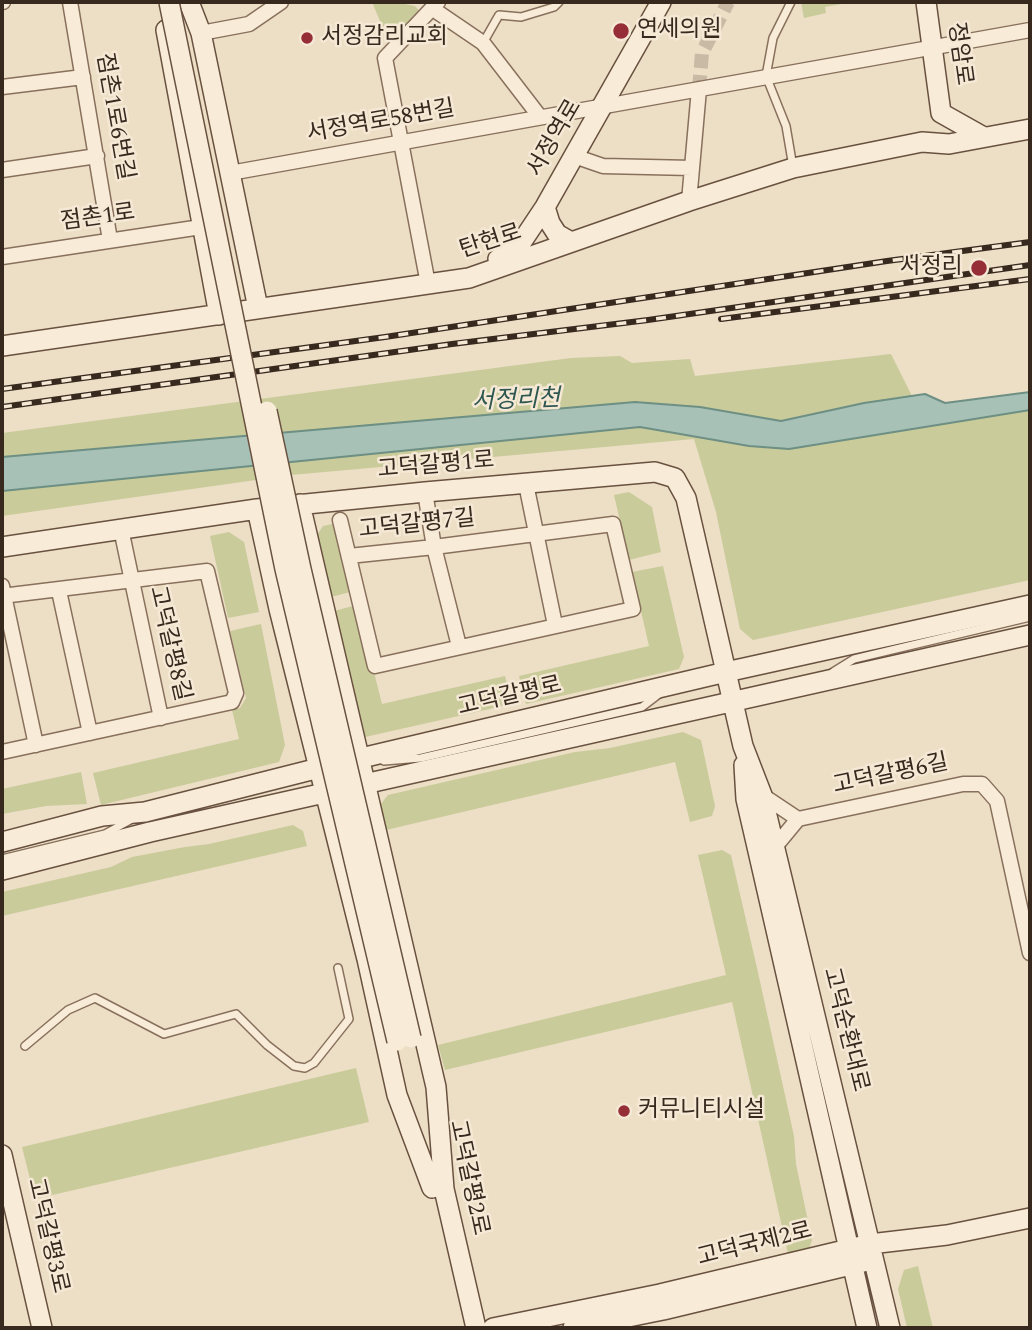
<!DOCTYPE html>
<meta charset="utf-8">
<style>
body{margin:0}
#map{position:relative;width:1032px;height:1330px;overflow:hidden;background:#eddec6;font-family:Spectral,serif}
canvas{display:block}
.frame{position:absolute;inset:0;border:4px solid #38291f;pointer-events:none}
</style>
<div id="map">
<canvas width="1032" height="1330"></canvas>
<div class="frame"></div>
</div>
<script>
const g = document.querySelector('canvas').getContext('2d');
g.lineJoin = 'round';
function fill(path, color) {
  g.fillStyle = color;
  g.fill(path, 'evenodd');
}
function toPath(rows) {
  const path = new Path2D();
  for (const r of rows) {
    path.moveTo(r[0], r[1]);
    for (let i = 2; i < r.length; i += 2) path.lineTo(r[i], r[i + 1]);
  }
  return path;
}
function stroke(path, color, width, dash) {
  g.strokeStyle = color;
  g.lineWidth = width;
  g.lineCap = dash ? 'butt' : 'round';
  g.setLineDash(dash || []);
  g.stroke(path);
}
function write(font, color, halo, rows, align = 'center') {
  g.font = font + ' Spectral,"Noto Sans KR",serif';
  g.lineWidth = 5;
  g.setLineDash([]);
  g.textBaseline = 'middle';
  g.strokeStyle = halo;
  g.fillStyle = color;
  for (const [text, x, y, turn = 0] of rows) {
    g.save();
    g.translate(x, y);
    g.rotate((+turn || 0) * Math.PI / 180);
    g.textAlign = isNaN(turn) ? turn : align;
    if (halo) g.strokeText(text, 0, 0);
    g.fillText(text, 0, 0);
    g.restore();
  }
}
const green = toPath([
 [372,2,395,2,415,6,423,15,391,47],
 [801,2,847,2,847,3,825,7,826,13,804,18],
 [891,354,923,418,1030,398,1030,580,753,640,740,629,716,512,694,439,291,475,2,516,2,433,571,358,620,356,632,363,690,359,695,376],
 [629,492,652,507,661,552,629,560,614,495],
 [337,523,354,591,331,597,317,535,323,526],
 [229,532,244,542,259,612,228,618,210,536],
 [663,566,684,657,679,669,526,704,519,676,649,646,632,572],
 [357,605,382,704,505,676,512,704,365,737,334,611],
 [261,624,285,745,279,762,101,805,93,773,239,739,232,710,240,708,246,698,230,631],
 [683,732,701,740,715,806,712,816,690,822,675,762,386,830,380,805,388,795,575,752,610,748],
 [81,772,87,804,46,806,2,814,2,789],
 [293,825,303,831,307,846,2,916,2,892,111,867,132,857,185,847,209,844],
 [722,850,731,855,757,968,794,1136,796,1164,812,1240,809,1249,788,1254,732,1002,445,1070,438,1045,726,975,698,855],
 [356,1068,369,1122,35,1199,22,1147],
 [918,1266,933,1328,907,1328,898,1289,904,1270]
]);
const water = toPath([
 [1030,392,1030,410,789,449,749,446,640,427,2,491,2,457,635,402,700,407,781,421,864,403,925,394,945,403,1030,392]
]);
const streetTunnel = toPath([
 [699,89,702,53,728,2]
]);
const lane = toPath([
 [791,2,773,38,766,76,786,126,793,167],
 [483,43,499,15,521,17,554,7,559,2],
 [833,672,854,659,1030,617],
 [384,761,421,758,642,707,659,694],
 [2,859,105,834,132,819],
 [25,1046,68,1010,95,998,164,1034,236,1014,267,1045,294,1066,305,1068,314,1063,349,1019,338,968]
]);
const street = toPath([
 [2,2,3,2],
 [70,2,110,240],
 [433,9,483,43,540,117],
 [201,33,249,24,281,2],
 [2,87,83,77],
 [574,156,603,166,692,168,699,89],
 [2,170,97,156],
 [230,173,1030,30],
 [689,201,692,168],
 [2,257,201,227],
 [428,284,385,58,438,2],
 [526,484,555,625],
 [425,492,434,547,459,646],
 [340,520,375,666,633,609,613,524,434,547,349,556],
 [121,529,161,718],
 [2,586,36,745],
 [59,591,90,733],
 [2,596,207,571,236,693,232,702,2,752],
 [762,795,798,819],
 [798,819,963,784,982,784,997,801,1030,953],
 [774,848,798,819]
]);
const secondary = toPath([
 [189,2,201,33,258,308],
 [926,2,941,113],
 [166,30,219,315],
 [941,113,982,136],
 [545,207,550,223,557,234,571,242],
 [498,259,519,246,545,207,661,2],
 [2,346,469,278,689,201,793,168,922,142,949,144,1030,129],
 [300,504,436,1087,444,1189],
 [257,509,279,609,367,959,397,1095,432,1188],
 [2,547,257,509,425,492,655,472,675,478,686,498,743,746,762,795,890,1328],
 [744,765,746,799,758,851,867,1328],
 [2,842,102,816,145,812,319,768,726,672,1030,605],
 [2,870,150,832,1030,635],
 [2,1155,42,1328],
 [441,1176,476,1328],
 [493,1328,660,1294,870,1244,947,1235,1030,1218],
 [573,1328,663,1310,863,1262]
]);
const rail = toPath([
 [721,319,1030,279],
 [2,389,385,337,887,261,1030,242],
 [2,407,452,344,648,320,1030,265]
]);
const secondaryBridge = toPath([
 [169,2,285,569,397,1041],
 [267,411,301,569,411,1038]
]);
const markers = [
 [621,31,9,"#952e36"],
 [307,38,7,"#952e36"],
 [979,268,9,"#952e36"],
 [624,1111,7,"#952e36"]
];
const poiNames = [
 ["연세의원",637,31],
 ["서정감리교회",321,38],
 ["서정리",963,268,"right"],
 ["커뮤니티시설",638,1111]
];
const streetNames = [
 ["정암로",958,54,82],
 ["점촌1로6번길",113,117,80],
 ["서정역로58번길",381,123,-10],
 ["서정역로",556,139,-60],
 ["점촌1로",98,219,-8],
 ["탄현로",491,243,-18],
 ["고덕갈평1로",436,467,-5],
 ["고덕갈평7길",417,526,-6],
 ["고덕갈평8길",168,644,77],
 ["고덕갈평로",510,698,-13],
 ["고덕갈평6길",891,776,-12],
 ["고덕순환대로",844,1030,76],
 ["고덕갈평2로",467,1178,78],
 ["고덕갈평3로",46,1236,77],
 ["고덕국제2로",755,1246,-14]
];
const waterNames = [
 ["서정리천",516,402,-2]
];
fill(green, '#c9cb9a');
fill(water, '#a7c1b7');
stroke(water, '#6e8f84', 2);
stroke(streetTunnel, '#c9baa5', 14, [14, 7]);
stroke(lane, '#88705c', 10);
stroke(street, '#88705c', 17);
stroke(secondary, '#69513f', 22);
stroke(lane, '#f8ecd9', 7);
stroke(street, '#f8ecd9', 14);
stroke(secondary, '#f8ecd9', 19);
stroke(rail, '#38291f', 6);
stroke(rail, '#f5e9d5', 3.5, [10]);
stroke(secondaryBridge, '#69513f', 22, []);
stroke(secondaryBridge, '#f8ecd9', 19);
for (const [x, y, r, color] of markers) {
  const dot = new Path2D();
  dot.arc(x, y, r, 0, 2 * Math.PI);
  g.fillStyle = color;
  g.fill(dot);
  stroke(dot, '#f5e9d5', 2.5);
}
write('23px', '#38291f', '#f5e9d5', poiNames, 'left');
write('23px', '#38291f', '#f5e9d5', streetNames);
write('italic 24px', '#2f5752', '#f5e9d5', waterNames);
</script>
